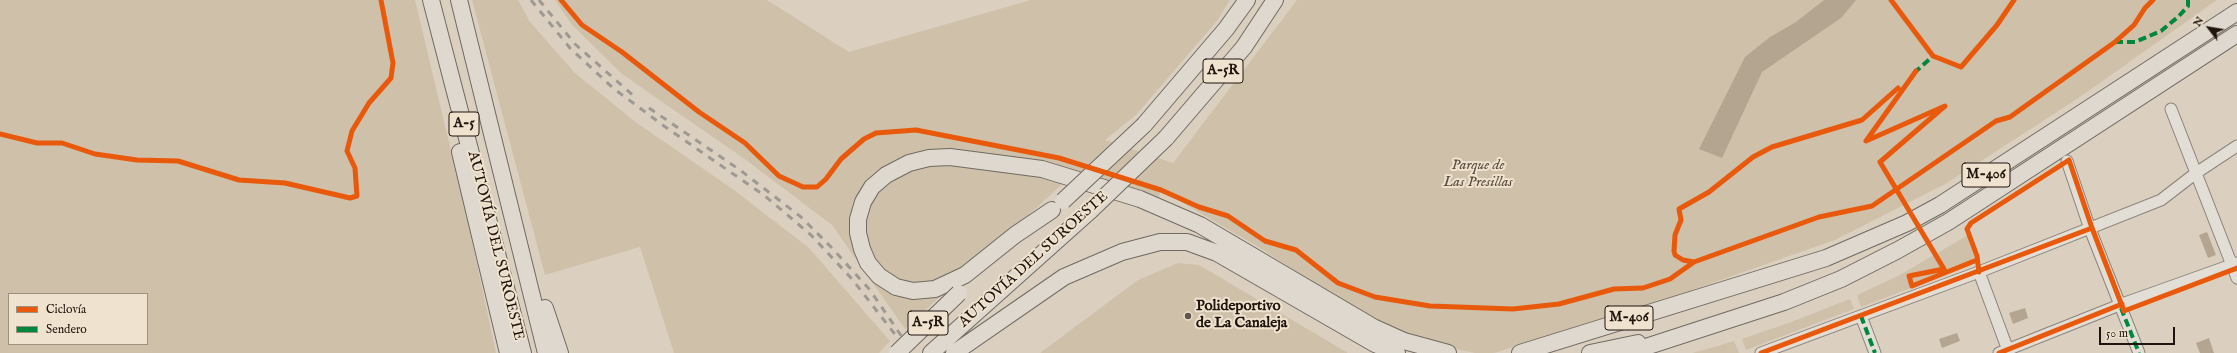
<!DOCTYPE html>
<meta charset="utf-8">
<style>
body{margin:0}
#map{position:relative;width:2237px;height:353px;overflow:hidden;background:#dbd0c0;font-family:"IM FELL English",serif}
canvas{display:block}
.legend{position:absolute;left:8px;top:293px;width:140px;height:52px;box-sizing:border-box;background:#efe2ce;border:1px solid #9c9081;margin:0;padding:5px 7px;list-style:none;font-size:12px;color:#1f140e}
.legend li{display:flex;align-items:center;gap:8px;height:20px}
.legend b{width:20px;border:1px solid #9c9081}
.north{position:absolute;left:2189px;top:8px;width:40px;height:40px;-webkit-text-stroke:3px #efe2ce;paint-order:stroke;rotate:301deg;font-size:11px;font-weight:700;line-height:16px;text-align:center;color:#1f140e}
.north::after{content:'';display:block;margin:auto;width:14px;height:18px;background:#1f140e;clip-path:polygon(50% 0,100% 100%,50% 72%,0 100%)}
.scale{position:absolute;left:2099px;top:327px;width:76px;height:18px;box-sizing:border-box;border:2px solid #1f140e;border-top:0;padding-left:5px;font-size:12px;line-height:14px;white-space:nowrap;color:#1f140e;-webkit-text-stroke:3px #efe2ce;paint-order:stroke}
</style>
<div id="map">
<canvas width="2237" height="353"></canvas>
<ul class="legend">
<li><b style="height:5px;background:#e8590c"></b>Ciclovía</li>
<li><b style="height:5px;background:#00873e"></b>Sendero</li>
</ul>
<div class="north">N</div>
<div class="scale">50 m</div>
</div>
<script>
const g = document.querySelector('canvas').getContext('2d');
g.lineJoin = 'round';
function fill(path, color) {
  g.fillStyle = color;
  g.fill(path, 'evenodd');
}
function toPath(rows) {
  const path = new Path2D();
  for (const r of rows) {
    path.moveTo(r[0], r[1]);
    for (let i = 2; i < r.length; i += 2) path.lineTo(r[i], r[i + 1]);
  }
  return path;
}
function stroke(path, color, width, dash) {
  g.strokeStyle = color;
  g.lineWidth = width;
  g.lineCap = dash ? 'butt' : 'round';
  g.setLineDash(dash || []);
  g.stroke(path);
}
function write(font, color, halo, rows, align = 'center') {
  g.font = font + ' "IM FELL English",serif';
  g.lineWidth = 4;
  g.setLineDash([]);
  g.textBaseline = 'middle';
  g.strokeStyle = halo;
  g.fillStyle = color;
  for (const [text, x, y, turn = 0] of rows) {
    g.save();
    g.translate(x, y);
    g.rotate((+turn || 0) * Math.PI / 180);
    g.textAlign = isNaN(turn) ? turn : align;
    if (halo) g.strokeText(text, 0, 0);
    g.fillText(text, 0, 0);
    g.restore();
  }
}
const green = toPath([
 [0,0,415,0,468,222,496,353,0,353],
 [9,294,147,294,147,344,9,344],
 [472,0,518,0,530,22,575,73,637,123,734,190,809,248,890,341,879,353,674,353,640,247,545,275],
 [555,0,767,0,849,52,1031,0,1230,0,1217,21,1136,115,1105,140,1173,163,1297,0,2217,0,2080,97,1947,183,1835,240,1681,294,1494,353,1475,353,1418,341,1329,293,1260,248,1161,190,1158,200,1072,175,905,329,832,225,746,160,622,74,572,25],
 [1968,235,1975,257,1969,266,1861,307,1857,295,1898,276],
 [1178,263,1199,265,1348,353,1040,353,1138,280],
 [1850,299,1854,309,1746,350,1742,339,1791,322],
 [1734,341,1739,353,1692,353,1714,347]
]);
const water = toPath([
 [1824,0,1856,0,1841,18,1762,72,1722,158,1699,149,1745,57,1770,37,1796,22],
 [2207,232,2216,255,2208,258,2199,235],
 [2025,308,2028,318,2013,324,2009,313],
 [1957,333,1960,341,1942,348,1939,339],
 [2209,338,2214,353,2200,353,2196,343]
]);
const minor = toPath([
 [2171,109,2237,278],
 [2067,161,2090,229,2139,353],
 [1979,272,2009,353],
 [1861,316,1875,353],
 [1761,353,1979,272,2161,200,2196,173,2237,146],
 [1999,353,2122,304,2237,263]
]);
const highway = toPath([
 [431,0,523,353],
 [459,0,546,353],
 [1144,125,1226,29,1247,0],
 [1166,138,1244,47,1275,0],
 [460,152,508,353],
 [1052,210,1015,235,965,275,935,289,913,291,896,287,879,276,868,263,862,249,858,233,858,219,863,202,872,187,886,175,909,163,929,158,950,157,1042,169,1140,199,1200,225,1373,327,1404,341,1448,353],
 [545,308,560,353],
 [931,353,1091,210],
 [954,353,1064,277,1122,252,1160,242,1187,242,1217,253,1375,344,1397,353],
 [1520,353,1826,258,1907,223,1940,205,2237,12],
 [1590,353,1638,343],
 [1627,353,1784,302,1841,279,1898,250,1948,222,2237,34]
]);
const rail = toPath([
 [531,0,570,48,613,88,664,126,765,196,811,235,852,279,894,333,905,353],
 [539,0,575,44,636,98],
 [649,108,740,170,801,217,831,247,870,290,913,353]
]);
const highwayBridge = toPath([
 [1063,201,1144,125],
 [1091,210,1166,138],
 [897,353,959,293]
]);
const quiet = toPath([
 [2115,42,2135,42,2161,31,2179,16,2188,6,2188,0],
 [1914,73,1933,56],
 [2121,308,2139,353],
 [1861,316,1875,353]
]);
const cycleway = toPath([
 [561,0,582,25,622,52,699,112,745,143,779,176,803,187,817,187,826,179,841,159,864,139,876,133,916,130,1059,158,1161,190,1199,207,1228,216,1265,241,1296,250,1338,283,1375,297,1430,306,1513,309,1559,304,1614,289,1643,288,1670,279,1694,262,1819,217,1872,206,1996,121,2010,117,2115,42,2134,25,2145,8,2153,0],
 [1891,0,1933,56,1961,67,1997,25,2014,0],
 [1916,71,1866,141,1945,106,1880,162,1944,269,1909,276,1912,286,1977,260],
 [0,134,37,143,62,143,95,154,137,160,178,161,239,180,285,183,350,198,357,196,355,168,347,151,352,131,369,103,391,78,393,63,381,0],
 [1694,262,1683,260,1675,255,1674,251,1675,235,1681,220,1679,209,1709,192,1753,157,1772,147,1862,120,1898,88],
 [1979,272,1977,256,1967,229,1971,223,2069,160,2092,228,2124,311,2237,268],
 [1761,353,2092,228],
 [1999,353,2122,304]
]);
const markers = [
 [1188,316,4,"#61564c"]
];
const shields = [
 [1223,71,40],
 [464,124,30],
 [1986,175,48],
 [1629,318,48],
 [928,323,40]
];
const shieldNames = [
 ["A-5R",1223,71],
 ["A-5",464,124],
 ["M-406",1986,175],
 ["M-406",1629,318],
 ["A-5R",928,323]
];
const parkNames = [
 ["Parque de",1478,166],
 ["Las Presillas",1478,183]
];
const streetNames = [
 ["AUTOVÍA DEL SUROESTE",495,246,76],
 ["AUTOVÍA DEL SUROESTE",1034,260,-42]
];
const poiNames = [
 ["Polideportivo",1196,307],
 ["de La Canaleja",1196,324]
];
fill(green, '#cfc0aa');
fill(water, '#b4a590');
stroke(minor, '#8b837a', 13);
stroke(highway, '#706a61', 18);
stroke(minor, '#e3ded5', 11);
stroke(highway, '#ded8ce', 16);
stroke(rail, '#9e9992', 3, [7, 7]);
stroke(highwayBridge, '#706a61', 18, []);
stroke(highwayBridge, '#ded8ce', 16);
stroke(quiet, '#00873e', 4, [8, 4]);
stroke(cycleway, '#e8590c', 5);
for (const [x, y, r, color] of markers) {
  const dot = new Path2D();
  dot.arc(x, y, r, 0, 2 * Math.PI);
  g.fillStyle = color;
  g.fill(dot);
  stroke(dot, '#efe2ce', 1.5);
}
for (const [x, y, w] of shields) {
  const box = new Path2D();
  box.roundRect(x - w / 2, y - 12, w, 24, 3);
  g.fillStyle = '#efe2ce';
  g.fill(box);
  stroke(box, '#1f140e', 1);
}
write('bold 14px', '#1f140e', null, shieldNames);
write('italic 15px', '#594c3e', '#efe2ce', parkNames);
write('15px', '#1f140e', '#efe2ce', streetNames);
write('bold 15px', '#1f140e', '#efe2ce', poiNames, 'left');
</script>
